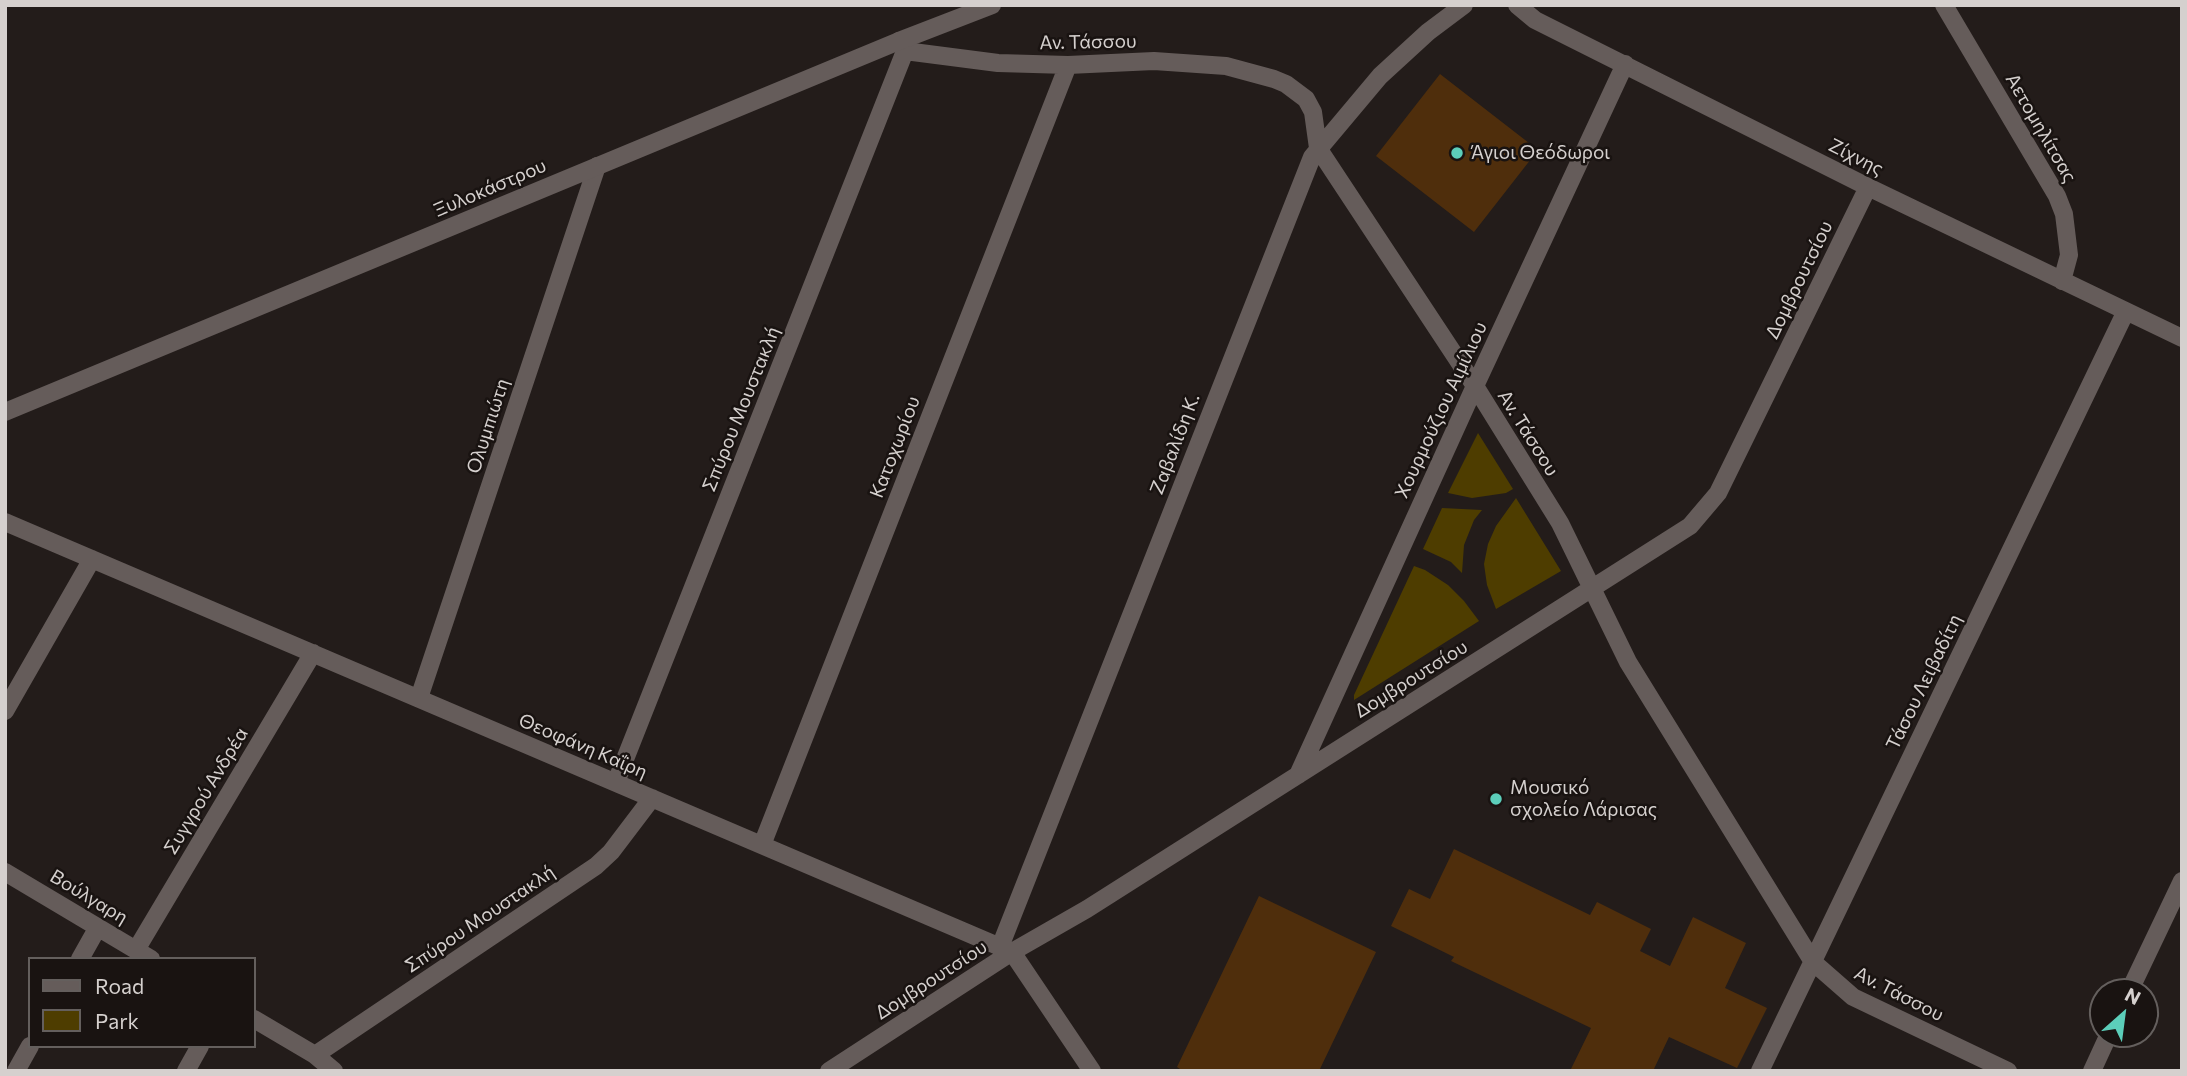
<!DOCTYPE html>
<meta charset="utf-8">
<style>
body{margin:0}
#map{position:relative;width:2187px;height:1076px;overflow:hidden;background:#231c1a;font-family:Commissioner,sans-serif}
canvas{display:block}
.frame{position:absolute;inset:0;border:7px solid #d5d0ce;pointer-events:none}
.legend{position:absolute;left:28px;top:957px;width:228px;height:91px;box-sizing:border-box;background:#191311;border:2px solid #645f5d;margin:0;padding:9px 12px;list-style:none;font-size:21px;color:#d5d0ce}
.legend li{display:flex;align-items:center;gap:14px;height:35px}
.legend b{width:35px;border:2px solid #645f5d}
.north{position:absolute;left:2089px;top:978px;width:70px;height:70px;box-sizing:border-box;background:#191311;border:2px solid #645f5d;border-radius:50%;rotate:28deg;font-size:19px;font-weight:700;line-height:28px;text-align:center;color:#d5d0ce}
.north::after{content:'';display:block;margin:auto;width:24px;height:32px;background:#5cceba;clip-path:polygon(50% 0,100% 100%,50% 72%,0 100%)}
</style>
<div id="map">
<canvas width="2187" height="1076"></canvas>
<div class="frame"></div>
<ul class="legend">
<li><b style="height:9px;background:#655c5a"></b>Road</li>
<li><b style="height:19px;background:#4e3d00"></b>Park</li>
</ul>
<div class="north">N</div>
</div>
<script>
const g = document.querySelector('canvas').getContext('2d');
g.lineJoin = 'round';
function fill(path, color) {
  g.fillStyle = color;
  g.fill(path, 'evenodd');
}
function toPath(rows) {
  const path = new Path2D();
  for (const r of rows) {
    path.moveTo(r[0], r[1]);
    for (let i = 2; i < r.length; i += 2) path.lineTo(r[i], r[i + 1]);
  }
  return path;
}
function stroke(path, color, width, dash) {
  g.strokeStyle = color;
  g.lineWidth = width;
  g.lineCap = dash ? 'butt' : 'round';
  g.setLineDash(dash || []);
  g.stroke(path);
}
function write(font, color, halo, rows, align = 'center') {
  g.font = font + ' Commissioner,sans-serif';
  g.lineWidth = 5;
  g.setLineDash([]);
  g.textBaseline = 'middle';
  g.strokeStyle = halo;
  g.fillStyle = color;
  for (const [text, x, y, turn = 0] of rows) {
    g.save();
    g.translate(x, y);
    g.rotate((+turn || 0) * Math.PI / 180);
    g.textAlign = isNaN(turn) ? turn : align;
    if (halo) g.strokeText(text, 0, 0);
    g.fillText(text, 0, 0);
    g.restore();
  }
}
const green = toPath([
 [1478,433,1513,489,1506,493,1472,498,1448,493],
 [1516,498,1561,571,1496,609,1487,585,1484,564,1488,544,1496,526],
 [1442,508,1482,510,1474,520,1464,545,1462,573,1451,562,1423,549],
 [1414,566,1425,570,1448,585,1464,601,1479,621,1354,700,1354,695]
]);
const building = toPath([
 [1440,74,1538,150,1474,232,1376,156],
 [1454,849,1590,915,1597,902,1651,929,1640,951,1670,966,1693,917,1746,943,1725,988,1767,1008,1737,1068,1669,1037,1653,1071,1570,1071,1591,1028,1451,961,1454,957,1391,926,1409,889,1430,899],
 [1259,896,1376,952,1319,1071,1183,1071,1177,1067]
]);
const street = toPath([
 [1517,5,1535,20,1868,187,2182,338],
 [1944,5,2057,196,2064,214,2069,255,2062,281],
 [899,41,905,51,998,63,1068,65,1154,61,1226,66,1274,79,1286,84,1306,99,1313,112,1318,148,1475,386,1560,523,1628,662,1813,962,1853,997,2008,1071],
 [5,522,1012,952,1092,1071],
 [419,698,597,166],
 [5,711,92,559],
 [1298,775,1475,386,1625,64],
 [616,782,905,51],
 [762,845,1068,65],
 [5,872,151,959],
 [1000,947,1312,157,1380,76,1428,32,1464,5],
 [136,950,313,653],
 [80,959,98,927],
 [2129,992,2182,881],
 [254,1019,315,1055,334,1071],
 [315,1055,596,866,611,852,652,798],
 [16,1071,30,1046],
 [186,1071,200,1046],
 [829,1071,1012,952,1087,909,1690,526,1718,493,1868,187],
 [1760,1071,2126,311],
 [2092,1071,2109,1034]
]);
const secondary = toPath([
 [5,412,899,41,992,5]
]);
const markers = [
 [1457,153,7,"#5cceba"],
 [1496,799,7,"#5cceba"]
];
const streetNames = [
 ["Αν. Τάσσου",1088,42,-1],
 ["Αετομηλίτσας",2041,128,60],
 ["Ζίχνης",1856,157,27],
 ["Ξυλοκάστρου",490,188,-23],
 ["Δομβρουτσίου",1799,280,-64],
 ["Σπύρου Μουστακλή",741,409,-68],
 ["Χουρμούζιου Αιμίλιου",1441,410,-65],
 ["Ολυμπιώτη",488,426,-72],
 ["Αν. Τάσσου",1528,433,58],
 ["Ζαβαλίδη Κ.",1175,444,-69],
 ["Κατοχωρίου",895,447,-69],
 ["Δομβρουτσίου",1411,679,-32],
 ["Τάσου Λειβαδίτη",1924,682,-64],
 ["Θεοφάνη Καΐρη",583,746,23],
 ["Συγγρού Ανδρέα",206,791,-59],
 ["Βούλγαρη",89,897,31],
 ["Σπύρου Μουστακλή",480,919,-34],
 ["Δομβρουτσίου",931,980,-33],
 ["Αν. Τάσσου",1899,994,27]
];
const poiNames = [
 ["Άγιοι Θεόδωροι",1471,153],
 ["Μουσικό",1510,788],
 ["σχολείο Λάρισας",1510,810]
];
fill(green, '#4e3d00');
fill(building, '#4f2e0c');
stroke(street, '#655c5a', 18);
stroke(secondary, '#655c5a', 18);
for (const [x, y, r, color] of markers) {
  const dot = new Path2D();
  dot.arc(x, y, r, 0, 2 * Math.PI);
  g.fillStyle = color;
  g.fill(dot);
  stroke(dot, '#191311', 2.5);
}
write('19px', '#d5d0ce', '#191311', streetNames);
write('19px', '#d5d0ce', '#191311', poiNames, 'left');
</script>
